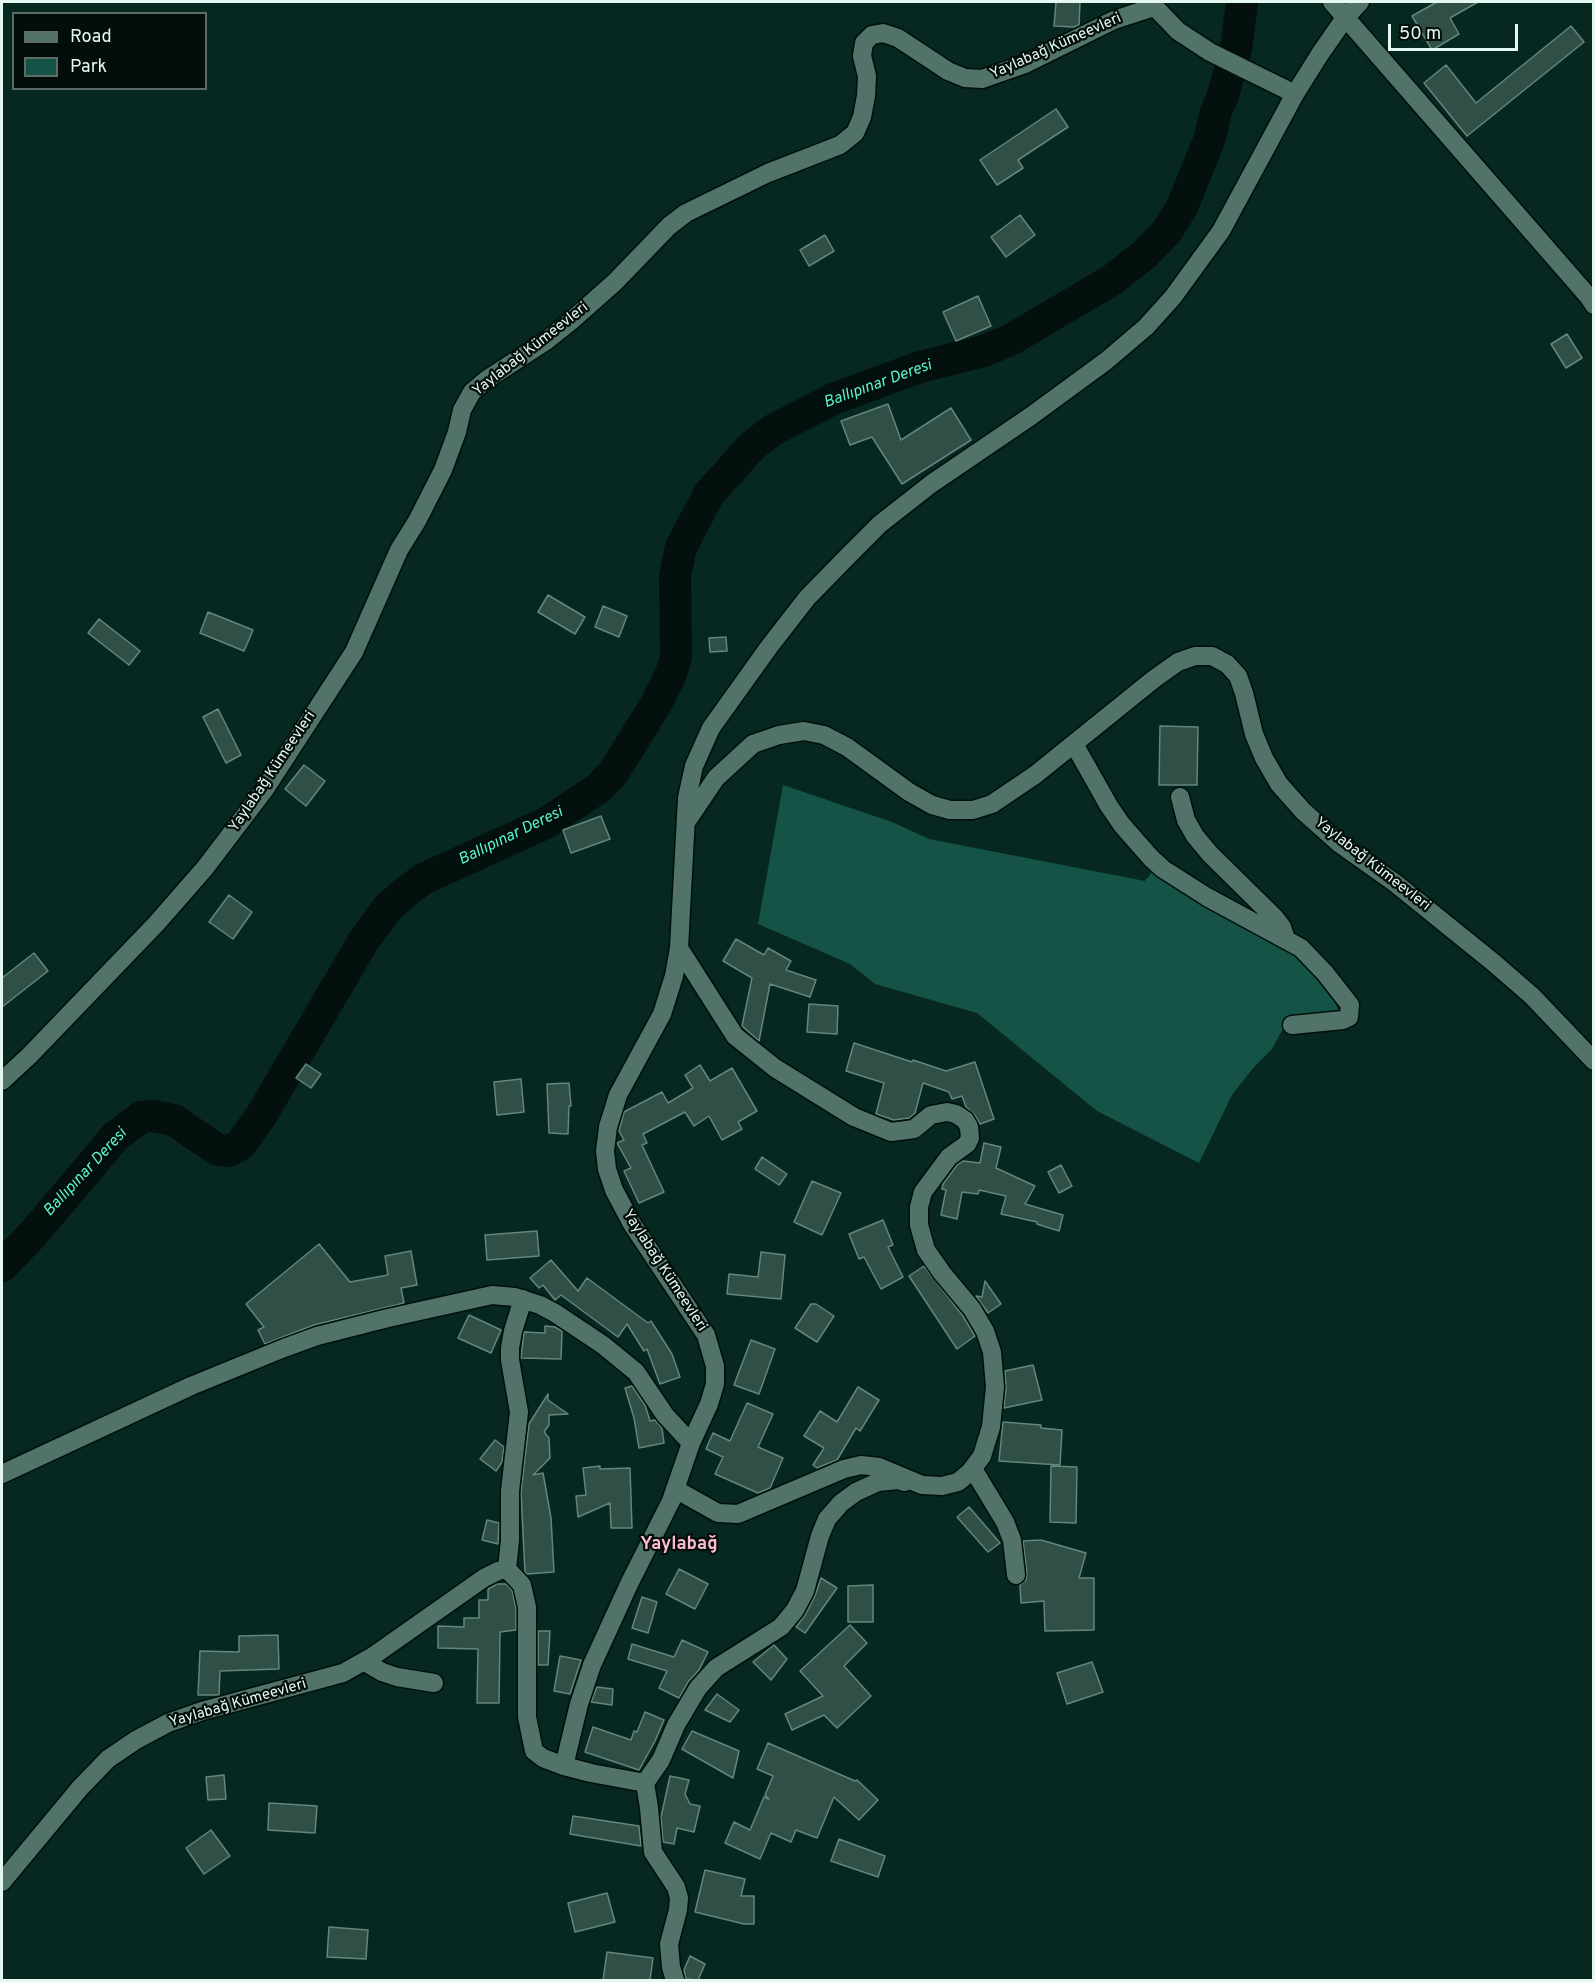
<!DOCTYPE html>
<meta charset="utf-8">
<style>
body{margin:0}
#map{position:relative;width:1595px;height:1982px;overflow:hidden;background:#062821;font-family:Overpass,sans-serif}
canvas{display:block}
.frame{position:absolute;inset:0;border:3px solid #e4f7f1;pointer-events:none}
.legend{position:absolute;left:12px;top:12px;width:195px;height:78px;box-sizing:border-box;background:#030e0b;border:2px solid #5d6b67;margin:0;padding:8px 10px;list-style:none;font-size:18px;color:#e4f7f1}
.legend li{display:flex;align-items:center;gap:12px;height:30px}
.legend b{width:30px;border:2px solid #5d6b67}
.scale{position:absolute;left:1388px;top:24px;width:130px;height:27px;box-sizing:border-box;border:3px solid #e4f7f1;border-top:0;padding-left:8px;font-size:18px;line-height:21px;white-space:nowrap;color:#e4f7f1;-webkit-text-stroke:4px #030e0b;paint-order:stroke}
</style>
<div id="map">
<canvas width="1595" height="1982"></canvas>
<div class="frame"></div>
<ul class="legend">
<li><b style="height:8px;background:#51736a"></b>Road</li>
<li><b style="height:16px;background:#145346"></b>Park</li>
</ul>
<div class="scale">50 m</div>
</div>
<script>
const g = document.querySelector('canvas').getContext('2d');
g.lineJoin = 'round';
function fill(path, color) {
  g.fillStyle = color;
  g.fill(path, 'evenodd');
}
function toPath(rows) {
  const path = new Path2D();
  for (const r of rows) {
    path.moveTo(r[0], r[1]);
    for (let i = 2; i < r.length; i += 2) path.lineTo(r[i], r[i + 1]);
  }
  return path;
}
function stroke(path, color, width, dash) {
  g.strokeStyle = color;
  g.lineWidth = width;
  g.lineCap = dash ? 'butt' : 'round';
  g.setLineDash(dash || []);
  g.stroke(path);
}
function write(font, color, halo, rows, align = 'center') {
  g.font = font + ' Overpass,sans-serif';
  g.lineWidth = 4.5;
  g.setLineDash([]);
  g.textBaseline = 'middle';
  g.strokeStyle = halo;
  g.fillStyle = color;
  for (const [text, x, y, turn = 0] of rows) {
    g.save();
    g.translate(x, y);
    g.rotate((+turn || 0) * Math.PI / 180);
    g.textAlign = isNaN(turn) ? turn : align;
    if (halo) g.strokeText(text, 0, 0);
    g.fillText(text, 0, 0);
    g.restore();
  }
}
const green = toPath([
 [783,785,892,822,929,839,1145,881,1152,872,1297,952,1333,996,1338,1010,1290,1016,1272,1049,1254,1067,1232,1095,1199,1163,1097,1111,977,1013,875,984,850,964,758,924]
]);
const river = toPath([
 [2,1266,34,1233,115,1137,141,1117,153,1116,174,1120,218,1150,229,1151,240,1145,261,1116,364,940,386,910,403,894,423,879,546,823,600,787,613,773,656,704,671,674,676,657,675,576,681,547,709,494,753,445,773,430,833,399,920,367,984,351,1012,339,1112,280,1145,254,1167,231,1182,207,1210,138,1216,111,1222,98,1236,49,1242,2]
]);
const building = toPath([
 [1056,2,1080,2,1079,25,1074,27,1054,26,1056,2],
 [1437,2,1478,2,1450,18,1459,34,1432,50,1412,16,1437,2],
 [1571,26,1584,42,1467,136,1424,83,1446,65,1476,103,1571,26],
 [1056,109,1068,127,1018,160,1023,168,997,185,980,160,1056,109],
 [1020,215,1035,235,1006,257,991,237,1020,215],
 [825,235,834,251,809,266,800,250,825,235],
 [978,296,991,326,956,341,943,312,978,296],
 [1567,334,1582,358,1566,368,1551,344,1567,334],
 [888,404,901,440,951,408,971,440,902,484,872,437,850,445,841,421,888,404],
 [548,595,585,617,575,634,538,612,548,595],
 [603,606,627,616,619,637,595,627,603,606],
 [208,612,253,630,244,651,200,633,208,612],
 [99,619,140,651,129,665,88,633,99,619],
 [726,637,727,651,710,652,709,638,726,637],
 [218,709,241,755,226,763,203,717,218,709],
 [1160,726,1198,727,1197,785,1159,785,1160,726],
 [304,765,325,781,306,806,285,789,304,765],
 [601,816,610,839,571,853,563,830,601,816],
 [229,895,252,912,233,939,209,922,229,895],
 [736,939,764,955,768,948,791,961,786,970,816,980,810,997,770,984,759,1041,742,1026,752,978,723,961,736,939],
 [34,953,48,971,2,1007,2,978,34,953],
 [809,1004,838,1006,837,1034,807,1032,809,1004],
 [854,1043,912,1062,913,1060,946,1071,975,1062,994,1119,980,1124,974,1114,966,1107,962,1096,952,1099,949,1092,923,1083,915,1113,909,1118,894,1120,876,1114,884,1083,846,1071,854,1043],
 [306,1064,321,1074,311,1088,296,1078,306,1064],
 [700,1065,710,1081,732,1068,757,1111,738,1122,742,1129,722,1140,709,1116,694,1126,685,1112,643,1134,647,1143,642,1145,664,1192,639,1203,624,1171,631,1168,617,1143,624,1140,619,1131,624,1112,662,1092,668,1103,693,1088,685,1075,700,1065],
 [521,1079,524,1112,497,1115,494,1082,521,1079],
 [569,1083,571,1106,569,1106,568,1134,549,1133,547,1084,569,1083],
 [984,1143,1001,1147,996,1168,1035,1186,1025,1204,1063,1215,1059,1231,1037,1224,1037,1222,1001,1214,1006,1196,979,1190,978,1194,962,1192,957,1219,941,1215,946,1190,942,1189,943,1184,957,1165,963,1161,980,1163,984,1143],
 [762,1157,787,1174,779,1185,755,1169,762,1157],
 [1061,1165,1072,1186,1059,1193,1048,1172,1061,1165],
 [812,1181,841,1193,822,1235,794,1222,812,1181],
 [883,1220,893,1245,888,1247,903,1277,881,1289,864,1257,859,1259,849,1234,883,1220],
 [537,1231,539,1256,487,1260,485,1235,537,1231],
 [319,1244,350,1282,388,1275,385,1256,411,1251,417,1285,401,1288,404,1303,314,1325,265,1344,258,1330,264,1327,246,1304,319,1244],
 [761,1252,785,1255,781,1299,727,1294,729,1274,758,1277,761,1252],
 [551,1260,578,1291,587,1278,648,1323,651,1321,672,1354,680,1377,660,1384,647,1349,644,1351,627,1324,618,1337,561,1295,555,1300,543,1285,539,1288,530,1278,551,1260],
 [924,1266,963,1316,975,1336,957,1349,909,1276,924,1266],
 [985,1281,1001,1304,988,1313,976,1296,982,1297,985,1281],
 [811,1304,816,1304,834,1316,817,1342,795,1328,811,1304],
 [469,1315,501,1330,491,1353,458,1338,469,1315],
 [545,1326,555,1327,562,1331,561,1359,521,1358,524,1332,545,1333,545,1326],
 [751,1340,775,1349,759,1394,734,1385,751,1340],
 [1033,1365,1042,1400,1004,1408,1006,1388,1005,1371,1033,1365],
 [632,1386,645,1405,650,1421,655,1420,662,1428,664,1443,639,1448,634,1418,625,1388,632,1386],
 [858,1387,879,1400,860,1431,856,1428,837,1460,817,1468,813,1465,824,1448,804,1436,820,1411,837,1422,858,1387],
 [548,1394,548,1400,568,1414,549,1415,549,1425,544,1432,549,1438,550,1458,533,1475,543,1473,551,1518,554,1572,527,1574,525,1572,521,1492,529,1424,548,1394],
 [747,1403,773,1414,758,1447,783,1458,770,1488,758,1493,715,1474,723,1457,706,1449,713,1433,730,1441,747,1403],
 [1003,1422,1041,1425,1041,1428,1062,1430,1060,1465,999,1461,1003,1422],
 [495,1440,504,1447,502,1462,496,1471,480,1459,495,1440],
 [600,1466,600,1469,630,1468,632,1528,611,1528,610,1503,578,1517,576,1496,586,1495,583,1468,600,1466],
 [1051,1466,1077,1467,1076,1523,1050,1522,1051,1466],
 [969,1507,1000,1543,988,1552,957,1517,969,1507],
 [487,1520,499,1523,498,1544,482,1540,487,1520],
 [1041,1540,1086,1553,1079,1578,1094,1578,1094,1630,1045,1631,1044,1601,1021,1603,1020,1585,1026,1580,1027,1574,1023,1541,1041,1540],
 [679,1569,708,1584,695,1609,666,1594,679,1569],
 [821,1578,837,1588,805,1633,796,1627,805,1615,815,1596,821,1578],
 [497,1584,506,1584,512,1590,516,1608,516,1630,500,1632,499,1703,477,1703,478,1649,438,1648,438,1626,464,1627,464,1618,479,1618,479,1600,488,1600,488,1589,497,1584],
 [873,1585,873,1622,848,1622,848,1586,873,1585],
 [642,1597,657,1602,648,1633,632,1628,642,1597],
 [850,1625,867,1643,844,1666,871,1696,837,1728,824,1715,792,1730,785,1714,823,1696,800,1671,850,1625],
 [538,1631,550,1631,548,1665,538,1665,538,1631],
 [278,1635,279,1669,220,1671,219,1695,198,1695,200,1651,239,1652,239,1636,278,1635],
 [682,1640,708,1652,699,1670,688,1682,679,1698,659,1688,667,1671,628,1659,632,1644,674,1657,682,1640],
 [774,1645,787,1659,771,1680,753,1662,774,1645],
 [560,1656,581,1660,570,1694,554,1691,560,1656],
 [1092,1662,1103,1692,1067,1704,1057,1673,1092,1662],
 [597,1687,613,1689,612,1705,591,1702,597,1687],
 [717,1694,739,1710,730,1722,705,1710,717,1694],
 [645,1712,664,1720,655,1741,639,1770,585,1752,593,1727,631,1740,634,1731,637,1732,645,1712],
 [692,1731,739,1751,733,1778,682,1749,692,1731],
 [768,1743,855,1781,857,1780,878,1800,859,1820,834,1797,817,1838,796,1830,791,1842,771,1833,760,1859,725,1843,734,1822,750,1830,764,1797,769,1799,765,1795,773,1776,757,1769,768,1743],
 [224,1775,226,1799,208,1800,206,1777,224,1775],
 [670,1776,689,1780,685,1794,690,1804,700,1806,694,1832,677,1828,674,1844,663,1842,661,1817,670,1776],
 [269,1803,317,1806,315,1833,268,1830,269,1803],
 [573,1816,639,1826,641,1846,570,1834,573,1816],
 [211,1830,230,1856,204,1874,186,1848,211,1830],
 [839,1839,885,1856,878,1877,831,1861,839,1839],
 [705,1870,745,1879,741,1896,754,1896,754,1924,744,1924,695,1912,705,1870],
 [607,1893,615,1922,575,1932,568,1903,607,1893],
 [329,1927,368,1930,366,1959,327,1957,329,1927],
 [607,1952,653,1958,650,1980,603,1980,607,1952],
 [690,1956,705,1964,698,1980,686,1979,684,1970,690,1956]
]);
const minor = toPath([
 [1150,2,1178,31,1210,52,1295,94],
 [1332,2,1588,296,1594,305],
 [1074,744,1109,806,1122,825,1151,858,1163,869,1207,897,1301,948,1325,973,1350,1005,1349,1017,1343,1020,1292,1025],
 [1180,797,1186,820,1195,836,1210,854,1275,918,1282,927,1286,939],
 [687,821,716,778,753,744,779,735,804,731,824,735,847,747,909,792,932,805,950,810,973,810,992,804,1035,775,1154,679,1178,662,1195,656,1212,656,1227,664,1238,676,1244,693,1254,734,1264,758,1279,784,1303,811,1340,844,1395,883,1494,963,1532,996,1594,1061],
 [2,1081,29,1056,156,924,205,868,265,789,354,652,399,550,417,521,443,470,457,432,462,410,472,392,486,380,546,341,571,321,615,282,669,226,686,213,768,173,840,145,855,133,862,117,866,96,867,76,862,56,864,43,872,35,883,33,898,38,948,71,965,78,982,79,1025,64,1114,20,1154,7],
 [973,1469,1005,1522,1012,1540,1016,1575],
 [2,1474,191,1386,284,1348,317,1336,388,1318,492,1295,515,1297,540,1305,555,1313,603,1345,636,1372,665,1415,691,1443],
 [675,1489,718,1513,738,1514,844,1469,861,1465,879,1467,922,1485,942,1486,958,1482,970,1472,982,1456,991,1427,995,1387,992,1352,985,1331,972,1309,942,1273,926,1250,919,1225,919,1207,923,1192,949,1157,967,1144,970,1138,969,1127,965,1120,956,1114,947,1112,931,1115,914,1129,891,1132,854,1117,775,1068,735,1036,679,948],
 [507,1569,510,1540,510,1491,519,1412,510,1360,510,1348,513,1331,523,1299],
 [365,1662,382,1672,397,1677,434,1683],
 [564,1766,579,1704,592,1665,630,1582,671,1501,691,1443,709,1404,715,1384,715,1366,706,1335,632,1224,614,1190,607,1169,605,1151,608,1127,618,1095,662,1014,674,976,679,948,687,798,694,766,711,728,769,647,807,598,848,556,880,524,931,484,1031,416,1106,361,1146,327,1173,297,1221,231,1295,94,1320,54,1345,18,1360,2],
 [2,1882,80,1788,108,1759,136,1740,168,1723,202,1711,343,1673,373,1656,484,1578,498,1571,507,1569,522,1585,527,1607,527,1717,534,1751,543,1758,564,1766,591,1773,645,1783],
 [675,1980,671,1967,669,1944,678,1910,679,1898,676,1887,653,1852,649,1808,645,1783,661,1760,676,1725,698,1688,716,1668,781,1627,795,1610,805,1591,820,1536,827,1519,841,1503,856,1492,878,1482,898,1480,905,1482]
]);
const streetNames = [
 ["Yaylabağ Kümeevleri",1056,47,-24],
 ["Yaylabağ Kümeevleri",531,350,-38],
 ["Yaylabağ Kümeevleri",273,772,-56],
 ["Yaylabağ Kümeevleri",1372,865,38],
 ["Yaylabağ Kümeevleri",664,1271,57],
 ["Yaylabağ Kümeevleri",238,1704,-16]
];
const waterNames = [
 ["Ballıpınar Deresi",878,385,-20],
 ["Ballıpınar Deresi",511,837,-26],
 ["Ballıpınar Deresi",86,1173,-47]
];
const quarterNames = [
 ["Yaylabağ",679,1545]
];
fill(green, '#145346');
stroke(river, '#04100d', 32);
fill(building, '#2f4f47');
stroke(building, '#64867c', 1.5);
stroke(minor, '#00100b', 21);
stroke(minor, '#51736a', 18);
write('15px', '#e4f7f1', '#030e0b', streetNames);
write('italic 16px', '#5bf3d1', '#030e0b', waterNames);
write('bold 18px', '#fcbbd2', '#030e0b', quarterNames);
</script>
